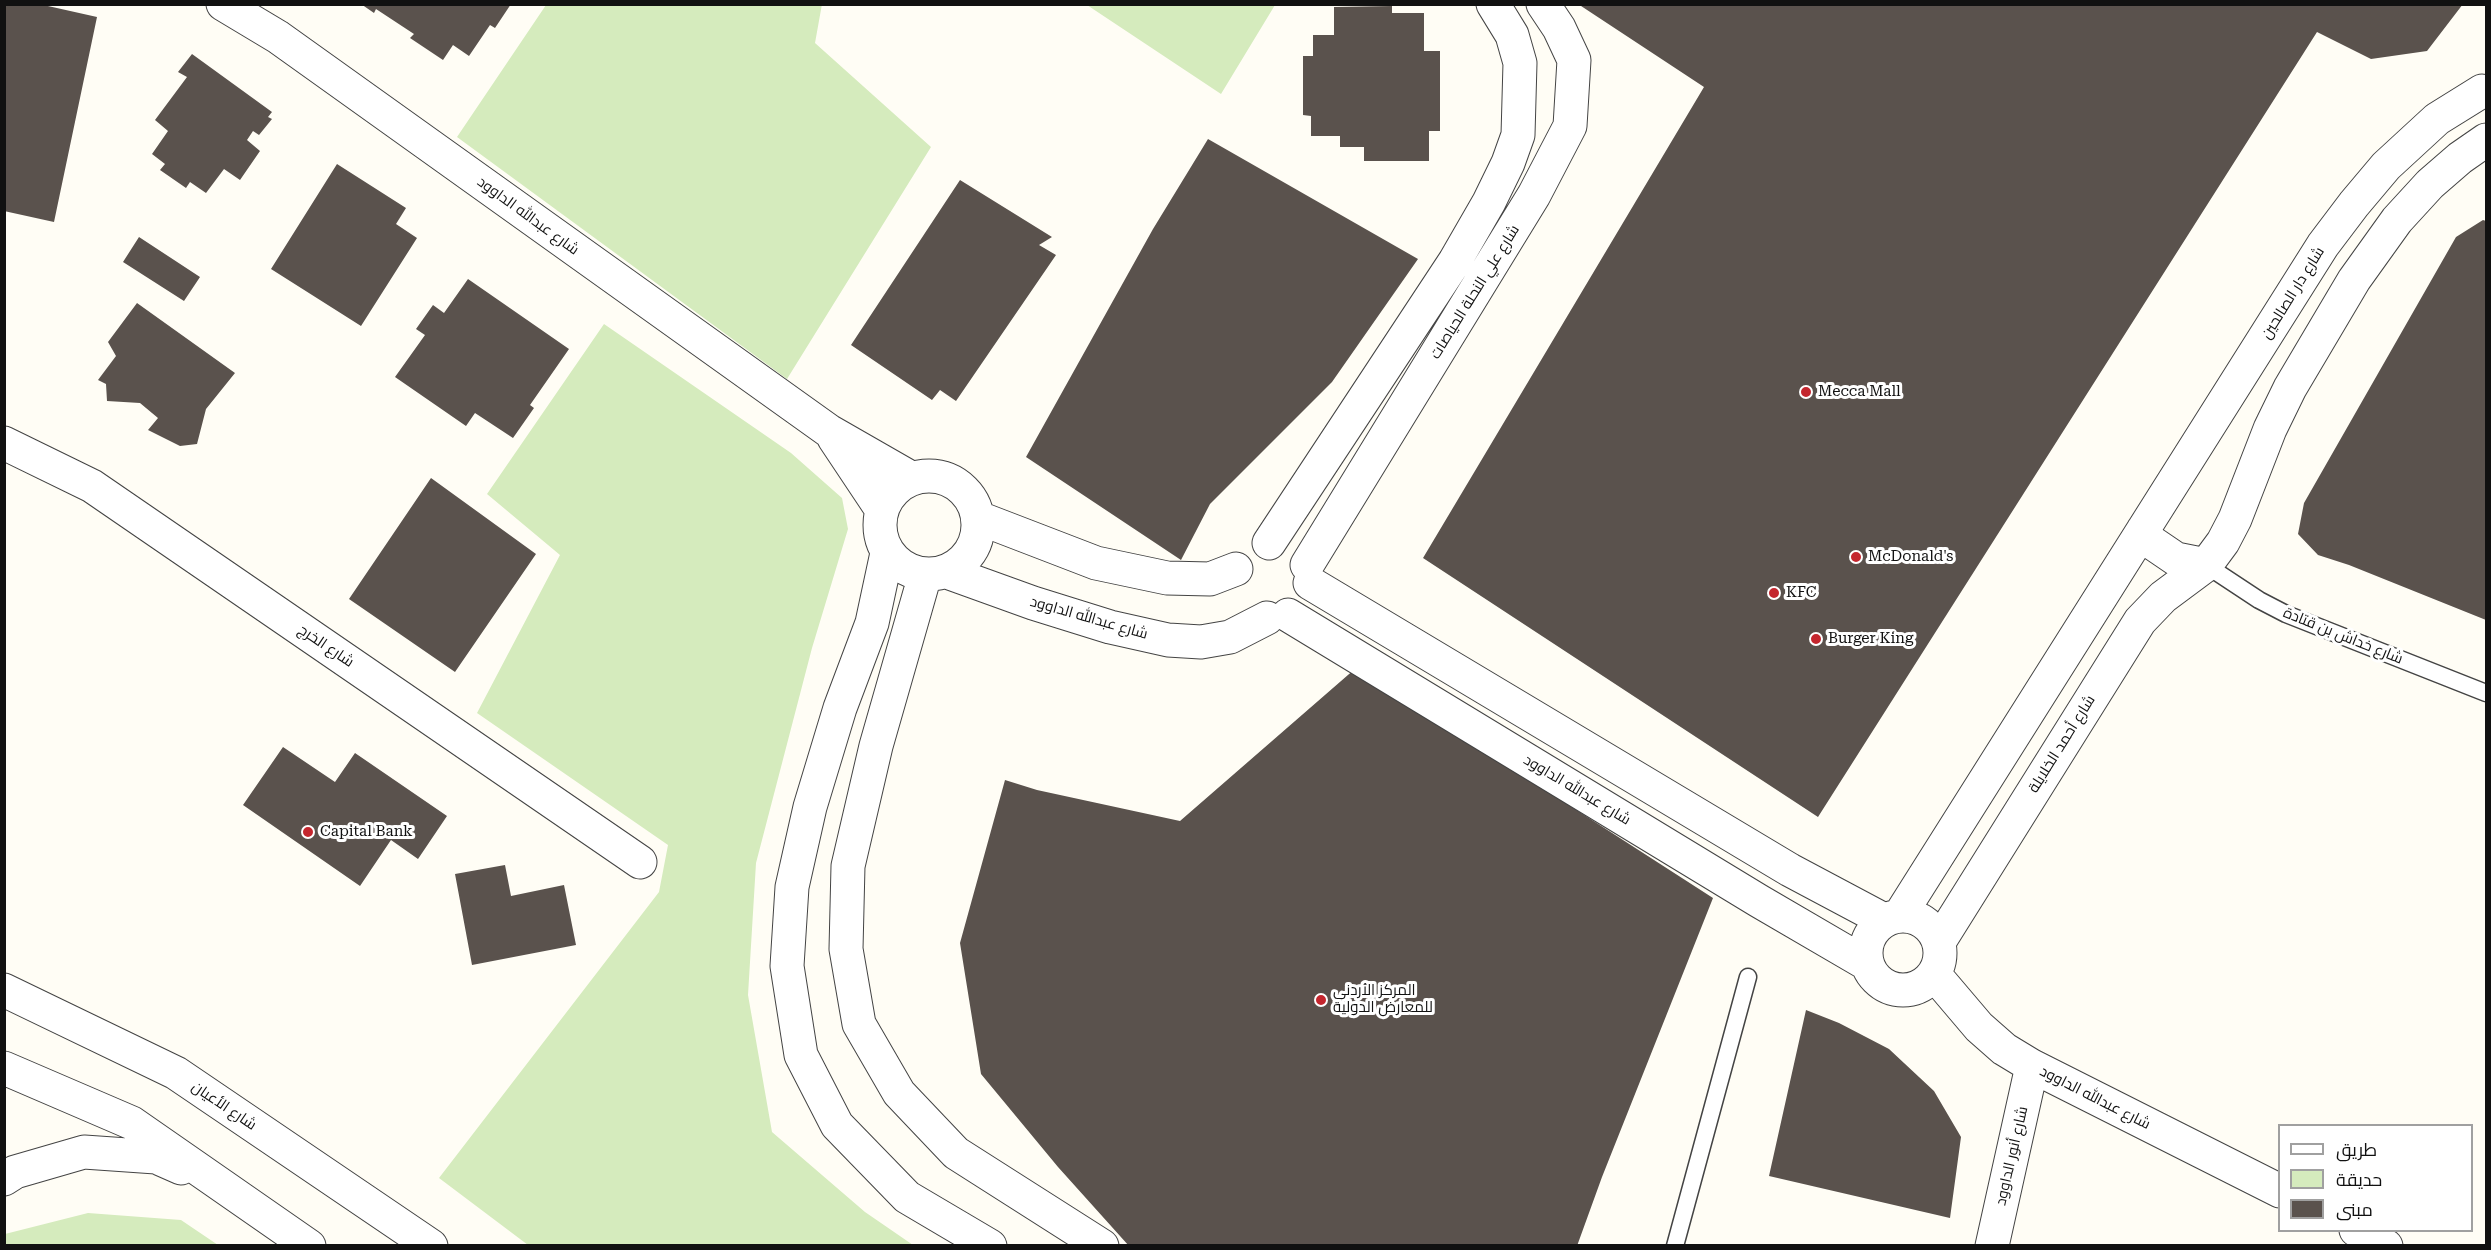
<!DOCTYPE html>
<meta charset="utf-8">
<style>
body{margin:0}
#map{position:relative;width:2491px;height:1250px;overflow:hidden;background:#fffdf5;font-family:"Roboto Serif",Cairo,serif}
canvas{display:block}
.frame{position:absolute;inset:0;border:6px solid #111;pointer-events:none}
.legend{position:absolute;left:2278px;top:1124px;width:195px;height:108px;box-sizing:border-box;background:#fff;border:2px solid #a0a0a0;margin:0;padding:8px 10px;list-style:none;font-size:18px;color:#111}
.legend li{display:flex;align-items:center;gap:12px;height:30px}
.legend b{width:30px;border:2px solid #a0a0a0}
</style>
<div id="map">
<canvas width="2491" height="1250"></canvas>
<div class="frame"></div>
<ul class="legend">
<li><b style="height:8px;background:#fff"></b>طريق</li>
<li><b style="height:16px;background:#d5ebbd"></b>حديقة</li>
<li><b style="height:16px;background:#5a524d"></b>مبنى</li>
</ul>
</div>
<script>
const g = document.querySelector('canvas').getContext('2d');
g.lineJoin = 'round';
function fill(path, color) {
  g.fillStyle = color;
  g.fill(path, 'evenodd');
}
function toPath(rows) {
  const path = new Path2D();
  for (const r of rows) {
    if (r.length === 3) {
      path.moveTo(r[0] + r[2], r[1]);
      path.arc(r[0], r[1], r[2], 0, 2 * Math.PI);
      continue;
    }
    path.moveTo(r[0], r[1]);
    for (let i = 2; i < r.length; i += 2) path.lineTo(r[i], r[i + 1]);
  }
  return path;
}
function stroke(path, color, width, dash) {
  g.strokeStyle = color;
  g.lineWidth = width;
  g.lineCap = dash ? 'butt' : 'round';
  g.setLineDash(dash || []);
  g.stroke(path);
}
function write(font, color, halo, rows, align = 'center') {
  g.font = font + ' "Roboto Serif",Cairo,serif';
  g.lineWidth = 6;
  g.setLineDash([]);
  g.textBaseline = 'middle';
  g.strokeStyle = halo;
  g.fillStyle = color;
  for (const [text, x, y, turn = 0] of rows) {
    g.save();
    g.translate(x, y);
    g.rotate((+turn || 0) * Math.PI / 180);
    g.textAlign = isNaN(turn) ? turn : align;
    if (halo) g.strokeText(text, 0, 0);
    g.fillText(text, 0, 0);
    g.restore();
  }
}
const green = toPath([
 [822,4,815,43,931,147,787,379,457,137,546,5],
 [1087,5,1275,5,1221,94],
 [604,324,791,453,842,498,848,529,812,648,756,863,748,995,772,1132,865,1212,913,1245,528,1245,439,1178,659,892,668,845,477,713,560,555,487,494],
 [88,1213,181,1220,218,1245,5,1245,5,1234]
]);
const building = toPath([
 [4,4,39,4,97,17,54,222,4,211],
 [361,4,511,4,495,28,490,25,469,56,453,45,443,60,410,38,414,34,376,9,374,13],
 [1578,4,2463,4,2427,51,2371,59,2317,32,1818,817,1423,558,1704,87],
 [1392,6,1392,13,1424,13,1424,51,1440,51,1440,131,1429,131,1429,161,1364,161,1364,147,1340,147,1340,136,1311,136,1311,116,1303,115,1303,56,1313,56,1313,35,1334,35,1334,7],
 [192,54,272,112,268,117,272,119,259,135,253,131,247,140,260,151,240,180,224,169,206,193,190,182,186,188,160,170,165,164,152,154,168,131,155,120,187,77,178,72],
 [1208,139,1418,259,1332,382,1210,504,1181,560,1026,457,1153,229],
 [337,164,406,208,396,224,417,238,361,326,271,269],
 [960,180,1052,237,1039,245,1056,255,956,401,940,390,932,400,851,345],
 [2483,220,2486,221,2486,620,2349,565,2318,555,2298,534,2304,503,2456,237],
 [139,237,200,277,184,301,123,262],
 [468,279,569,349,530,405,534,408,513,438,475,413,466,426,395,377,425,335,416,329,433,305,444,313],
 [137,303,235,373,206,409,197,444,180,446,148,430,158,418,140,403,107,401,106,384,98,380,116,356,108,342],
 [431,478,536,554,455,672,349,599],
 [1356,668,1713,898,1602,1177,1577,1246,1129,1246,1058,1167,981,1074,960,943,1005,780,1037,790,1180,821],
 [283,747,335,782,355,753,447,816,418,859,391,840,360,886,243,805],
 [505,865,511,896,564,885,576,945,472,965,455,874],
 [1806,1010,1839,1023,1889,1049,1934,1091,1961,1137,1950,1218,1769,1176]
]);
const service = toPath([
 [2206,565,2259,600,2286,614,2486,693],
 [1675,1246,1748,977]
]);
const minor = toPath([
 [223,4,278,37,829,431,911,478],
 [834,438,882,510],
 [4,443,92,486,640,862],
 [929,525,49],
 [979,518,1096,563,1167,578,1210,579,1236,569],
 [2143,530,2151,542,2176,559,2206,565],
 [1269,543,1455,261,1489,202,1508,163,1518,135,1520,63,1512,35,1493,4],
 [887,553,872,623,840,708,810,807,792,887,787,966,801,1055,837,1125,907,1197,990,1246],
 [1307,565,1534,195,1570,126,1574,60,1559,28,1543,4],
 [947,572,1033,603,1110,627,1168,640,1201,642,1230,637,1267,618],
 [925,575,876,746,848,866,846,949,859,1024,899,1093,956,1153,1102,1246],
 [1310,583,1790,870,1884,920],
 [1288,615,1759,901,1867,964],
 [1900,915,2323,245,2354,204,2386,166,2437,119,2482,91],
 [1903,953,37],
 [1939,942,2140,621,2163,597,2206,565,2223,542,2235,519,2270,429,2290,388,2354,280,2397,220,2430,184,2460,158,2486,140],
 [1934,974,1979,1027,2004,1049,2032,1066,2280,1191],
 [2356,1230,2386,1246],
 [1992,1246,2032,1066]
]);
const tertiary = toPath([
 [4,990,176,1073,431,1246],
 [4,1068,132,1123,309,1246],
 [4,1179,15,1172,84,1152,156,1157,181,1168]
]);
const markers = [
 [1806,392,6,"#c4262e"],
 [1856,557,6,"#c4262e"],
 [1774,593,6,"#c4262e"],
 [1816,639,6,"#c4262e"],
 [308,832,6,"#c4262e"],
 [1321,1000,6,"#c4262e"]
];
const streetNames = [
 ["شارع عبدالله الداوود",528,216,36],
 ["شارع علي النحلة الحياصات",1475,292,-58],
 ["شارع دار الصالحين",2293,293,-58],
 ["شارع عبدالله الداوود",1089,618,16],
 ["شارع خداش بن قتادة",2343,636,22],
 ["شارع الخرج",326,646,34],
 ["شارع أحمد الخلايلة",2062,744,-58],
 ["شارع عبدالله الداوود",1577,790,31],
 ["شارع عبدالله الداوود",2095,1098,27],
 ["شارع الأعيان",224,1106,34],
 ["شارع أنور الداوود",2012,1156,-77]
];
const poiNames = [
 ["Mecca Mall",1818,392],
 ["McDonald's",1868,557],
 ["KFC",1786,593],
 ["Burger King",1828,639],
 ["Capital Bank",320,832],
 ["المركز الأردني",1333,991],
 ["للمعارض الدولية",1333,1008]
];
fill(green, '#d5ebbd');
fill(building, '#5a524d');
stroke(service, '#444', 19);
stroke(minor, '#444', 35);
stroke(tertiary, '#444', 35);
stroke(service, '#fff', 16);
stroke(minor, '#fff', 33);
stroke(tertiary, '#fff', 33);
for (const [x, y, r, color] of markers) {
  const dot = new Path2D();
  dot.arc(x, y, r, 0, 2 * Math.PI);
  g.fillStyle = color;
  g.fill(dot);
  stroke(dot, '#fff', 2);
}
write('15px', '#111', '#fff', streetNames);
write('15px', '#111', '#fff', poiNames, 'left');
</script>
